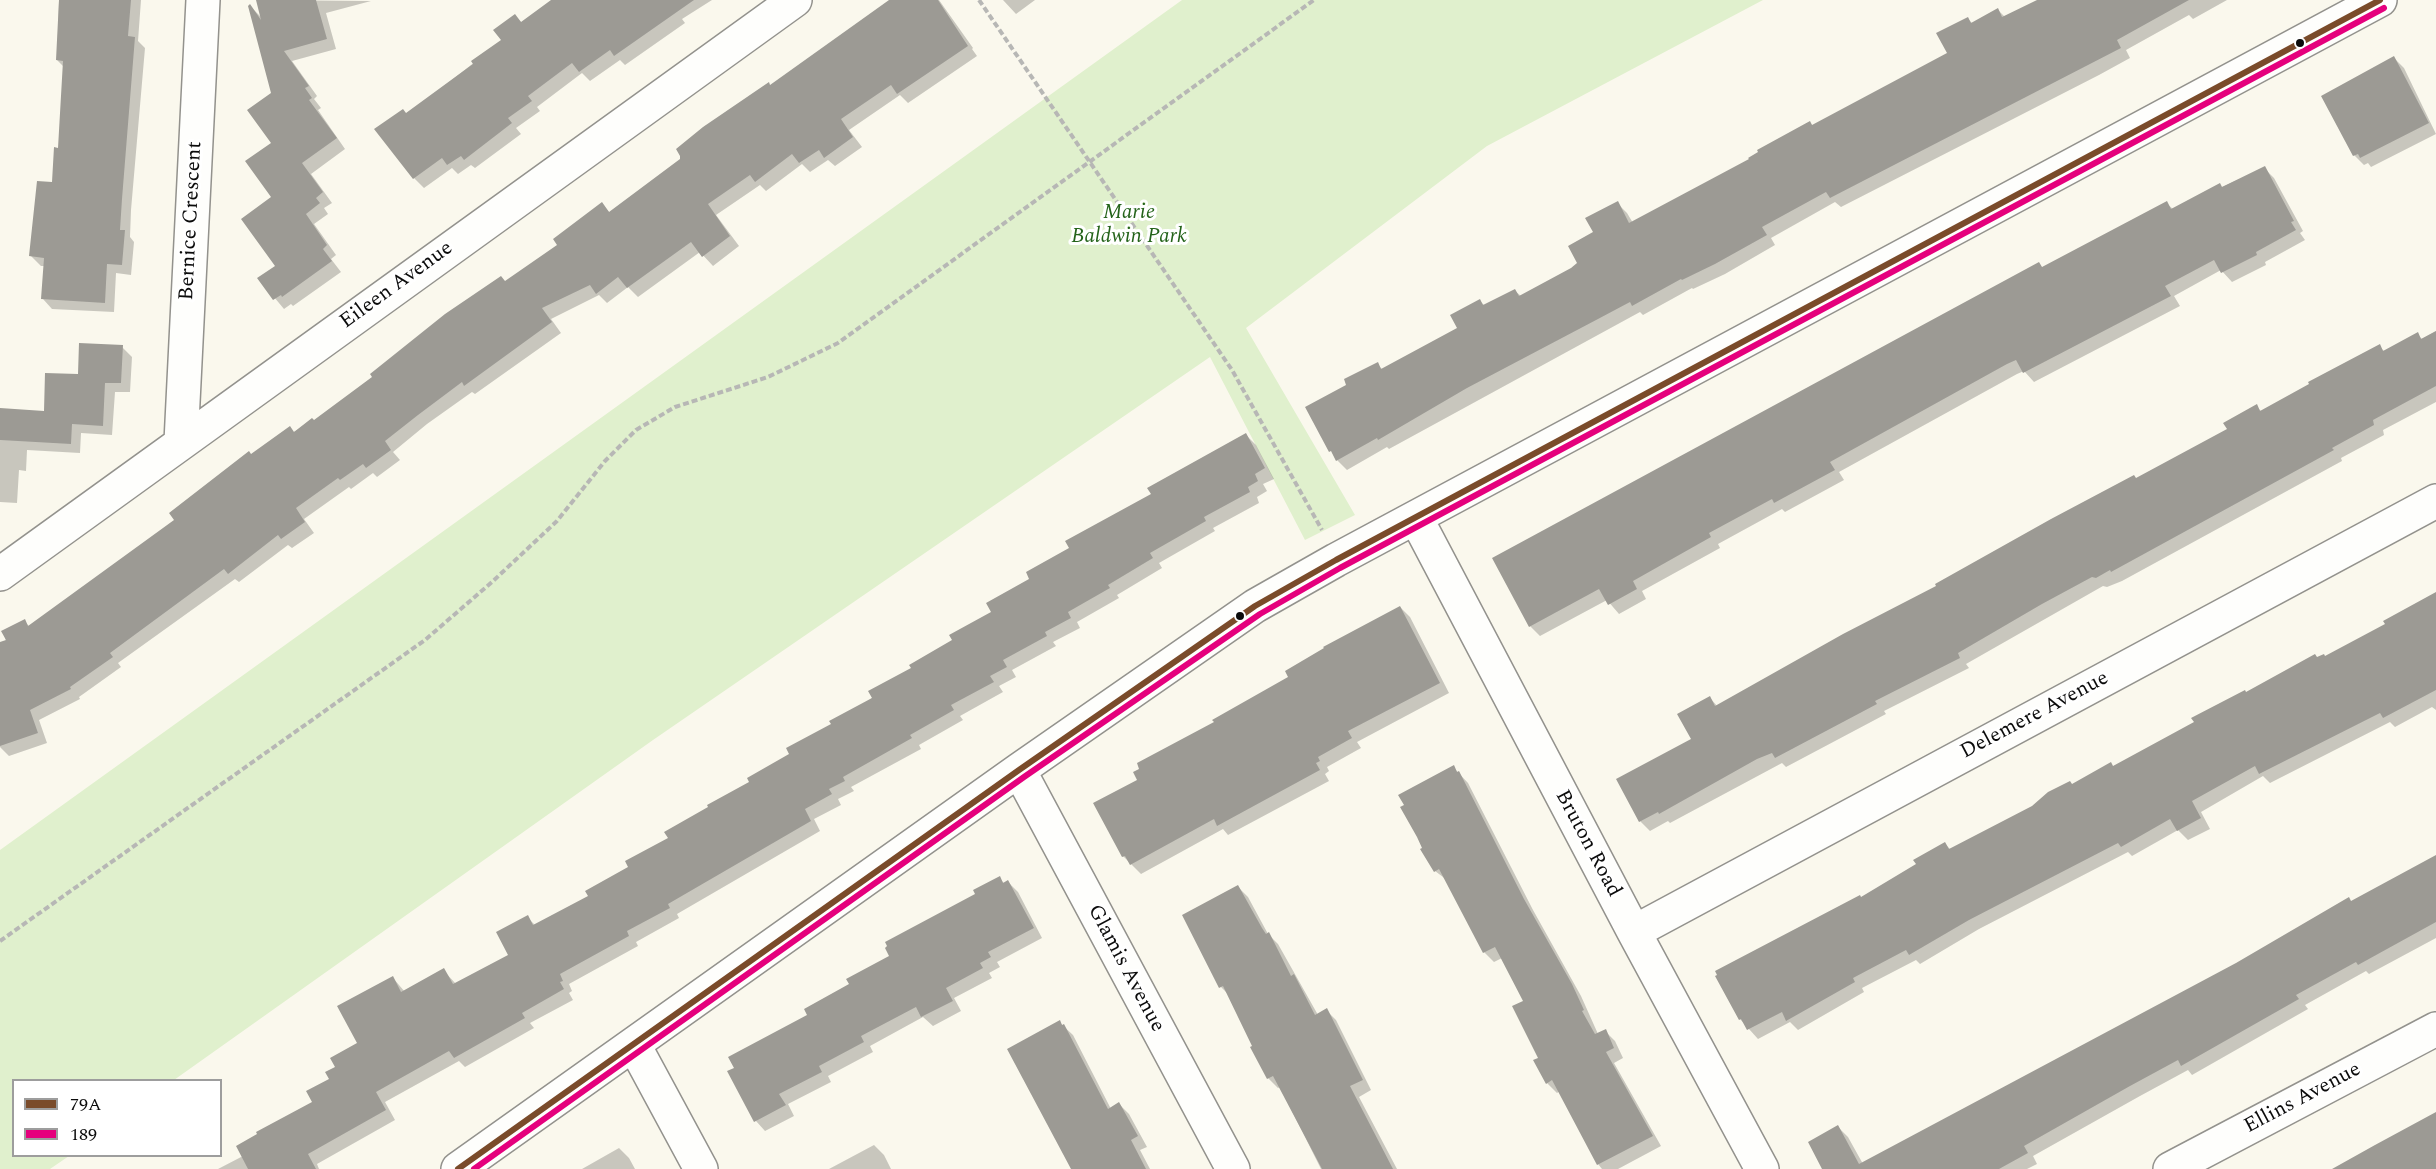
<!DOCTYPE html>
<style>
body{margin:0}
#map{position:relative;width:2436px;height:1169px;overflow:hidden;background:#faf8ed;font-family:Spectral,serif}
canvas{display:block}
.legend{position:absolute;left:12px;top:1079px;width:210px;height:78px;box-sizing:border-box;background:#fff;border:2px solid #9d9d9d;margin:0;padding:8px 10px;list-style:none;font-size:18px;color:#0b0b0b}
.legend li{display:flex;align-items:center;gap:12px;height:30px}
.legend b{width:30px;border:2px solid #9d9d9d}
</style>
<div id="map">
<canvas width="2436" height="1169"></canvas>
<ul class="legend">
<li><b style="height:8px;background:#7a4b2a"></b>79A</li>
<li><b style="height:8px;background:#e5007d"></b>189</li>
</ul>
</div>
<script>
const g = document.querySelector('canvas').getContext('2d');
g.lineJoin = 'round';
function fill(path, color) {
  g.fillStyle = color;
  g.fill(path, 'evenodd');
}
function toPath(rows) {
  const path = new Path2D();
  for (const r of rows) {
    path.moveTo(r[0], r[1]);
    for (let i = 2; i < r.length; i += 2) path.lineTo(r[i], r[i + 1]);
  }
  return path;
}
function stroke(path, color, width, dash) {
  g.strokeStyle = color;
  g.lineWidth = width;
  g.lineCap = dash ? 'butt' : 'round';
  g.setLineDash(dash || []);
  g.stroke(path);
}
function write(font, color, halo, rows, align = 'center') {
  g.font = font + ' Spectral,serif';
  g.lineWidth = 6;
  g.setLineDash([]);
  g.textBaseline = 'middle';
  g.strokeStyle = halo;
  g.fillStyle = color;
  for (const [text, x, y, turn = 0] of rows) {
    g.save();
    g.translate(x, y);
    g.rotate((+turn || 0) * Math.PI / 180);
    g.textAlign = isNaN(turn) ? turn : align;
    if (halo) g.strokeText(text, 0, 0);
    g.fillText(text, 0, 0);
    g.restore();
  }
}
const green = toPath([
 [1182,0,1763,0,1487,146,1246,328,1355,515,1305,540,1210,357,653,740,174,1080,14,1080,14,1156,69,1156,50,1169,0,1169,0,850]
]);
const shadow = toPath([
 [59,0,141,0,138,41,145,48,131,210,130,237,134,242,131,275,116,273,114,312,52,309,43,299,45,266,41,266,31,256,53,183,60,149,64,67,57,60],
 [257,0,371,1,326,13,336,49,292,61,317,96,314,99,321,108,318,110,345,149,311,174,332,203,324,208,328,214,314,224,336,255,331,259,341,272,293,306,291,304,284,309,259,279,277,266,273,197,273,93,250,6,261,17],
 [554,0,712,0,682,19,685,23,625,65,620,60,590,81,582,73,537,107,540,111,516,128,521,134,475,168,471,165,458,174,452,168,424,188,414,178,407,115,503,40,515,16,522,23],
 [892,0,939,0,973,48,972,49,977,56,908,103,900,95,849,130,862,147,835,166,828,160,810,172,802,164,766,191,760,185,716,215,739,246,713,266,700,252,638,297,628,287,607,303,599,295,551,319,561,333,475,394,472,392,427,424,393,452,400,460,377,477,373,473,351,489,349,487,304,519,314,533,292,548,288,545,239,582,235,579,118,663,121,667,79,697,80,699,39,720,47,743,9,756,0,747,0,655,10,652,3,632,24,621,30,627,177,520,251,455,314,421,560,245,602,204,610,213,681,160,770,86],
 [1003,0,1035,0,1016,14],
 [2039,0,2227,0,2193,19,2189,15,2126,50,2130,58,2099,75,1841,207,1835,202,1771,238,1775,245,1725,274,1693,289,1692,288,1643,315,1640,312,1389,449,1387,447,1347,470,1337,460,1348,385,1377,364,1383,370,1459,328,1480,301,1485,306,1515,291,1521,296,1572,269,1579,263,1595,233,1617,203,1627,213,1633,223,1751,160,1810,123,1813,126,1949,54,1967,18,1973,24,1998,10,2005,17],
 [2394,58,2404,68,2436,134,2371,167,2368,163,2364,165,2354,155],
 [2264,168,2274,178,2303,231,2300,233,2305,240,2265,262,2266,265,2232,282,2221,270,2174,296,2180,306,2034,382,2024,371,2017,374,1839,472,1844,480,1785,512,1782,509,1718,544,1720,548,1642,591,1646,599,1619,614,1607,600,1540,636,1530,626,2043,268,2166,203,2173,209],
 [2436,331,2436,402,2383,430,2384,435,2341,458,2342,461,2122,581,2107,587,2103,586,1966,664,1969,668,1884,711,1886,714,1786,767,1782,763,1670,823,1668,821,1650,831,1640,821,1693,740,1710,698,1718,707,2229,430,2256,406,2262,412,2379,346,2385,352,2417,334,2422,339],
 [122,347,132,357,130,392,115,392,112,435,81,433,80,453,27,450,26,471,19,470,17,503,0,502,0,410,45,412,79,376],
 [1246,435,1256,445,1274,479,1263,484,1267,491,1257,497,1259,503,1213,528,1215,531,1159,563,1162,568,1117,595,1119,598,1077,622,1080,628,1053,642,1056,646,1012,670,1016,677,999,686,1003,692,960,716,963,720,919,745,921,749,851,787,854,791,838,799,841,805,814,819,820,831,677,914,679,918,636,942,638,946,569,984,572,991,569,993,573,1000,530,1023,534,1028,465,1067,459,1061,385,1102,395,1120,317,1164,319,1169,218,1169,243,1156,314,1103,337,1067,359,1044,393,978,405,992,443,970,456,984,511,955,527,917,536,926,590,896,993,613,1031,579,1071,549],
 [2436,594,2436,710,2432,707,2395,727,2390,722,2270,783,2263,776,2201,812,2210,829,2188,840,2178,830,2132,856,2128,852,1979,929,1920,964,1916,960,1862,988,1864,992,1798,1030,1790,1022,1758,1039,1740,1019,1862,898,1918,865,1945,844,1951,850,2073,785,2113,767,2247,694,2317,659,2326,658,2387,625],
 [1400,607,1410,617,1449,693,1357,742,1361,748,1327,767,1329,771,1325,774,1329,781,1228,835,1223,829,1141,874,1123,856,1139,780,1216,723],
 [1453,767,1468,783,1533,910,1581,996,1598,1034,1605,1031,1615,1041,1623,1058,1614,1063,1661,1146,1618,1169,1602,1169,1598,1164,1560,1091,1557,1093,1547,1083,1525,1001,1502,958,1494,962,1484,952,1447,880,1435,871],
 [2436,857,2436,938,2369,974,2366,971,2305,1005,2308,1009,2192,1075,2188,1070,2140,1096,2033,1156,2037,1164,2027,1169,1823,1169,1838,1127,1848,1137,1863,1164],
 [999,878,1005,884,1008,882,1018,892,1042,938,997,962,1000,967,989,973,992,978,954,998,961,1011,933,1026,923,1017,870,1046,873,1052,828,1076,831,1082,788,1104,794,1116,765,1131,756,1121,809,1016],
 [1238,887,1248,897,1268,934,1278,944,1318,1015,1326,1010,1336,1020,1371,1090,1359,1097,1397,1169,1321,1169,1280,1087,1278,1088,1268,1078,1230,996,1221,987],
 [1059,1022,1073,1035,1111,1109,1119,1104,1129,1114,1147,1147,1140,1150,1150,1169,1073,1169],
 [874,1145,884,1155,891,1169,829,1169],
 [619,1148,629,1158,635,1169,582,1169]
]);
const building = toPath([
 [59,0,131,0,128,36,135,37,122,199,120,230,125,230,122,265,107,264,105,303,41,299,44,258,29,256,37,181,52,182,54,147,58,148,63,61,56,60],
 [256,0,316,0,327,39,284,51,309,86,305,88,312,98,309,100,337,138,302,163,323,192,316,198,320,203,306,214,327,245,323,249,332,261,282,297,281,295,273,300,257,278,275,266,241,219,271,197,245,161,271,143,247,110,271,93,248,6,250,4,261,20],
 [551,0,694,0,614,56,610,50,579,72,572,63,528,96,532,101,508,118,512,123,464,160,461,156,447,165,442,158,413,179,374,129,403,109,406,113,473,64,471,61,501,40,493,30,515,14,521,22],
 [889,0,938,0,968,46,897,94,891,85,841,119,853,137,824,158,819,150,799,163,792,154,755,182,750,175,708,204,730,236,702,257,691,242,627,288,618,277,596,294,590,285,542,308,552,322,464,386,462,382,418,415,385,441,391,450,366,468,363,464,340,480,338,478,296,508,305,522,281,539,278,535,228,574,224,569,110,653,113,657,70,687,71,689,30,710,38,733,0,746,0,642,6,640,1,631,25,619,28,626,174,520,169,513,249,451,251,454,290,426,294,432,312,418,314,420,372,377,370,374,445,314,501,276,505,281,557,245,553,239,602,202,609,212,680,159,680,156,676,149,703,127,769,82,770,85],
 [2037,0,2189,0,2117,40,2121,48,1830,198,1826,192,1762,227,1767,235,1715,264,1682,280,1681,279,1632,306,1630,302,1598,319,1467,388,1378,440,1377,438,1336,461,1331,451,1329,452,1305,407,1346,385,1344,379,1378,362,1381,369,1457,328,1450,315,1480,299,1483,305,1515,289,1519,296,1571,268,1577,263,1568,246,1593,232,1585,218,1618,201,1629,223,1749,159,1748,158,1758,152,1757,150,1810,121,1812,125,1947,53,1936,33,1968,17,1971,23,1998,8,2002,17],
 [2394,56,2429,123,2360,158,2358,154,2353,156,2321,96],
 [2265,166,2294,221,2291,222,2296,230,2256,252,2257,255,2221,273,2214,260,2165,286,2171,296,2023,373,2016,360,2007,364,1830,462,1835,470,1774,503,1772,499,1709,533,1711,537,1633,581,1637,589,1608,605,1599,589,1529,627,1492,558,2039,262,2042,267,2167,201,2171,209,2220,183,2222,187],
 [2436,331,2436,386,2373,420,2374,425,2332,448,2334,450,2111,572,2110,570,2096,578,2092,577,2042,604,1958,653,1960,658,1875,701,1877,704,1775,758,1772,753,1757,759,1659,814,1658,812,1639,822,1616,779,1691,739,1677,714,1710,696,1715,706,1843,634,1936,586,1935,584,2051,519,2134,475,2136,478,2227,429,2223,423,2257,404,2260,411,2309,384,2308,382,2380,344,2383,351,2418,332,2421,339],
 [79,343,123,345,121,383,105,383,103,426,72,424,71,444,0,440,0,408,44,411,45,373,78,374],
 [1246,433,1265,468,1255,474,1258,481,1248,487,1250,492,1204,517,1206,521,1150,553,1153,558,1108,585,1110,588,1068,612,1071,618,1045,632,1047,636,1003,660,1007,667,990,676,994,682,951,705,954,710,910,735,912,738,843,777,845,781,829,789,832,794,805,809,811,821,668,904,670,908,627,931,629,936,560,974,563,981,560,982,564,989,522,1013,525,1018,454,1058,449,1051,376,1092,386,1110,308,1154,316,1169,248,1169,236,1146,257,1134,256,1132,312,1102,306,1091,329,1079,325,1072,335,1067,330,1058,357,1043,337,1006,393,976,401,992,444,968,453,984,508,955,496,932,528,915,533,925,588,896,585,891,628,867,625,861,668,838,664,832,708,807,707,805,749,782,747,778,789,754,786,748,831,724,829,721,872,698,868,691,911,668,909,665,952,640,949,635,991,612,986,603,1029,579,1026,572,1069,548,1065,541,1151,494,1147,488],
 [2436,592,2436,690,2383,718,2380,713,2259,774,2255,766,2192,801,2201,818,2177,831,2170,819,2121,847,2118,843,1969,920,1909,955,1906,950,1853,978,1855,982,1786,1021,1782,1012,1747,1030,1741,1019,1739,1020,1715,976,1717,975,1715,971,1860,895,1861,897,1916,864,1913,860,1945,842,1949,849,2032,806,2048,792,2070,781,2072,784,2111,762,2113,766,2194,722,2191,718,2245,690,2246,692,2315,654,2317,657,2324,654,2325,656,2385,624,2383,621],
 [1400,606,1440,683,1348,731,1352,738,1318,757,1320,761,1316,763,1320,770,1217,826,1214,819,1130,865,1125,856,1122,857,1093,803,1137,780,1133,772,1139,769,1137,763,1214,722,1212,720,1288,677,1285,671,1324,648,1323,647],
 [1454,765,1457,772,1459,771,1524,899,1572,984,1584,1010,1582,1011,1595,1034,1606,1029,1614,1048,1606,1052,1653,1136,1597,1165,1552,1080,1546,1084,1533,1060,1538,1058,1512,1006,1523,1001,1495,947,1483,953,1439,869,1434,872,1420,849,1422,848,1417,837,1400,807,1404,805,1398,795],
 [2436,855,2436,922,2358,965,2356,962,2296,995,2299,999,2181,1066,2178,1060,2130,1086,2024,1146,2028,1153,1999,1169,1822,1169,1808,1142,1838,1125,1859,1164,2236,963,2337,904,2349,897,2351,901],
 [1000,876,1003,883,1008,880,1034,928,988,952,991,957,980,963,983,968,946,988,953,1001,921,1017,916,1007,861,1036,864,1042,819,1066,822,1072,779,1094,786,1105,754,1122,727,1071,734,1068,728,1057,807,1015,804,1009,849,984,846,979,889,956,885,948,887,946,885,942,975,894,973,890],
 [1238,885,1262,928,1266,934,1269,932,1291,976,1294,974,1315,1015,1327,1008,1363,1080,1350,1086,1393,1169,1322,1169,1273,1076,1267,1079,1250,1047,1252,1046,1223,986,1219,988,1182,915],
 [1060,1020,1062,1025,1064,1024,1108,1109,1119,1102,1138,1136,1131,1140,1146,1169,1071,1169,1007,1049],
 [2436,1112,2436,1169,2332,1169,2375,1145]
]);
const path = toPath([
 [979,0,1232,370,1322,530],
 [0,941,425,640,492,582,557,521,605,461,636,430,675,407,768,377,838,343,1314,0]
]);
const minor = toPath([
 [181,442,203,0],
 [1416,518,1634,932,1762,1169],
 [0,574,795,0],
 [1019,770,1233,1169],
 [1634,932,2436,501],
 [634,1045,701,1169],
 [458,1169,1019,770,1255,606,1336,560,2380,0],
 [2170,1169,2436,1029]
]);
const bus1 = toPath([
 [458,1169,1019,770,1255,606,1336,560,2380,0]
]);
const bus2 = toPath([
 [474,1169,1024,777,1260,614,1340,568,2384,8]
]);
const markers = [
 [2300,43,5,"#0b0b0b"],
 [1240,616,5,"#0b0b0b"]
];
const parkNames = [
 ["Marie",1129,214],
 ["Baldwin Park",1129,238]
];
const streetNames = [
 ["Bernice Crescent",192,221,-87],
 ["Eileen Avenue",397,286,-36],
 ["Delemere Avenue",2035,716,-28],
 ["Bruton Road",1587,844,62],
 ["Glamis Avenue",1125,969,62],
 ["Ellins Avenue",2303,1099,-28]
];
fill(green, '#e0f0cd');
fill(shadow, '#0003');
fill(building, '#9c9a94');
stroke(minor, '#93928d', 36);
stroke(path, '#b7b7b5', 4, [6, 3]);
stroke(minor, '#fefefc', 33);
stroke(bus1, '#7a4b2a', 6);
stroke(bus2, '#e5007d', 6);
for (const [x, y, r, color] of markers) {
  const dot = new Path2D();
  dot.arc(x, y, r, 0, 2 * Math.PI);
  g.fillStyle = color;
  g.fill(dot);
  stroke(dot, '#fff', 2);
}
write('italic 21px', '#24631a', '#fff', parkNames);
write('21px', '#0b0b0b', '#fff', streetNames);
</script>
